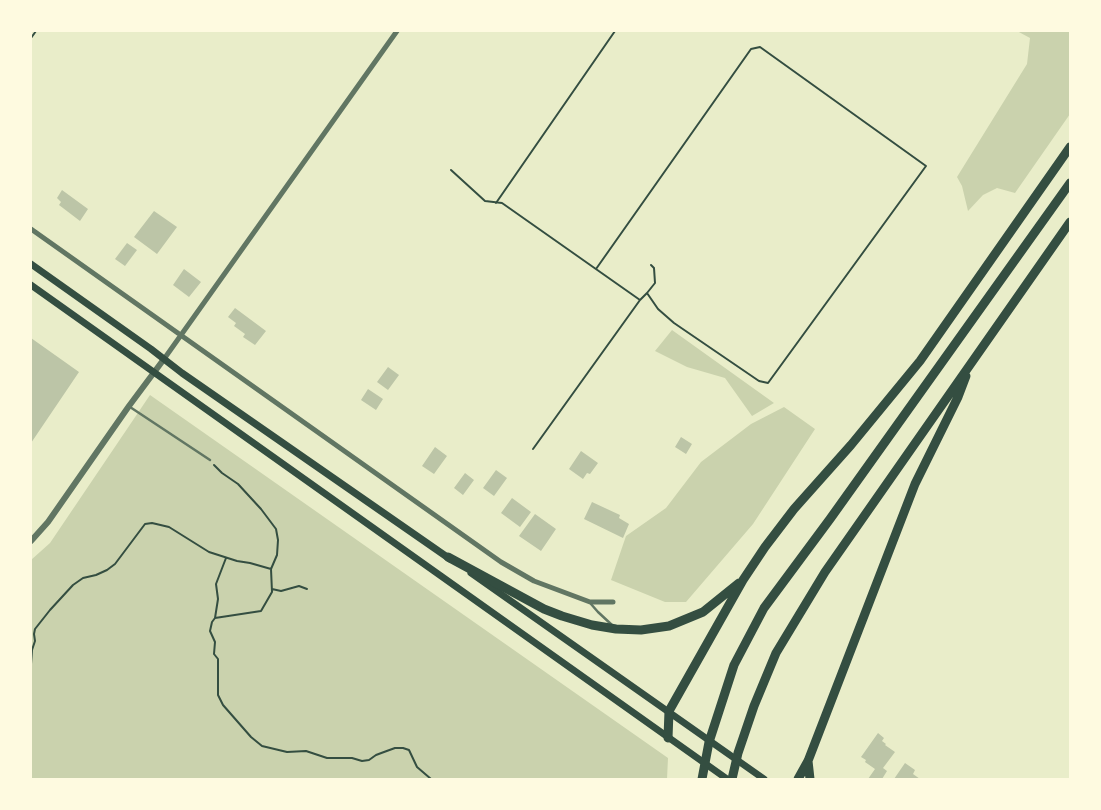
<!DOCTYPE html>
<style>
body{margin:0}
#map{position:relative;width:1101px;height:810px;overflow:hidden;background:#e9edc9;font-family:"Varela Round",sans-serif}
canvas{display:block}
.frame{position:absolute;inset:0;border:32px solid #fefae0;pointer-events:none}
</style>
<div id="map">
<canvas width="1101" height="810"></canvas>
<div class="frame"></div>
</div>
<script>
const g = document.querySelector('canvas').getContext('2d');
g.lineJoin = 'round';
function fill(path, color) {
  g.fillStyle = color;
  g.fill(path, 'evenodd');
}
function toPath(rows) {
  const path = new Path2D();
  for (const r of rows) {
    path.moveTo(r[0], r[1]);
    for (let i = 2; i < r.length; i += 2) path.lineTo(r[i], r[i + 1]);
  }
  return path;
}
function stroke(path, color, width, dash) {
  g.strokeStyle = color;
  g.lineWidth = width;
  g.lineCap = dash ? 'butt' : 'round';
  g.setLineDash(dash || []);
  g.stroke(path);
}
const green = toPath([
 [1017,31,1070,31,1070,114,1015,193,997,188,983,195,968,211,962,186,957,177,1027,64,1030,38],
 [672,330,774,403,752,416,725,378,687,367,655,351],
 [150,395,668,758,667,779,31,779,31,560,50,543],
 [784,407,815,429,753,524,686,602,665,602,611,580,626,536,666,508,701,462,751,424]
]);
const building = toPath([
 [62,190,88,209,80,221,59,205,61,202,57,198],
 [154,211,177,227,157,254,134,237],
 [127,243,137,250,125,266,115,259],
 [184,269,201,282,189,297,173,285],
 [235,308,266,331,255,345,243,337,245,334,234,326,236,323,228,317],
 [31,338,79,372,31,443],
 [388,367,399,375,388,390,377,382],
 [368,389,383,399,376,410,361,400],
 [681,437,692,444,686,454,675,447],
 [435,447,447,456,434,474,422,466],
 [581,451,598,463,590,474,587,473,583,479,569,469],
 [496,470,507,478,494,496,483,488],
 [465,473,474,480,463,495,454,488],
 [512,498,531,512,520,527,501,513],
 [592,502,620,515,619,518,629,524,623,538,584,519],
 [535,514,556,529,541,551,519,536],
 [878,733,884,738,882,741,886,744,885,745,895,752,883,768,887,771,882,779,868,779,875,769,865,762,866,760,861,757],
 [905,763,915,770,913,774,920,779,894,779]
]);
const path = toPath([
 [31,38,36,31],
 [451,170,485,201,502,203,640,300],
 [496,203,615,31],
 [596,269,751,49,760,47,926,166,768,383,759,381,674,323,658,309,647,293],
 [533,449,640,300,647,293,655,283,654,268,651,265],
 [214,465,222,473,238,484,261,509,276,529,278,540,277,555,271,569,272,592,261,611,215,618],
 [226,558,216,584,218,599,215,618,212,622,210,631,215,642,214,654,218,659,218,695,223,705,251,737,262,746,287,752,306,751,327,758,352,758,362,761,369,760,376,755,384,752,395,748,403,748,409,750,417,767,431,779],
 [272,589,281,591,299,586,307,589],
 [31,664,32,650,35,641,34,634,35,629,50,610,73,585,83,578,96,575,107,570,115,564,145,524,152,523,169,527,209,552,237,561,250,563,271,569]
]);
const service = toPath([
 [130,407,210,460],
 [591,604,598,612,612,625]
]);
const minor = toPath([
 [31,229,501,562,534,581,590,602,613,602],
 [164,359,397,31]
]);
const tertiary = toPath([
 [31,541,48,522,129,406,164,359]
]);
const secondary = toPath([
 [31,264,151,349,182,373,450,559],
 [31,285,727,779],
 [471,573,764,779]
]);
const motorway = toPath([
 [448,557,544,609,562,616,592,625,616,629,641,630,669,626,703,612,739,583],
 [668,738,669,711,743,580,765,547,794,509,851,445,920,361,1070,147],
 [808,761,810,779],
 [702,779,709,742,734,665,764,608,830,519,1070,183],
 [732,779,738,753,754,706,776,653,825,572,1070,222],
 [798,779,808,761,915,484,958,397,966,376]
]);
fill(green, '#cad2ad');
fill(building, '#bcc5a7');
stroke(path, '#344e41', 2);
stroke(service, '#617663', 2.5);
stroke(minor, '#617663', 5);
stroke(tertiary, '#617663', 6);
stroke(secondary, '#344e41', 7);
stroke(motorway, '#344e41', 9);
</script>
